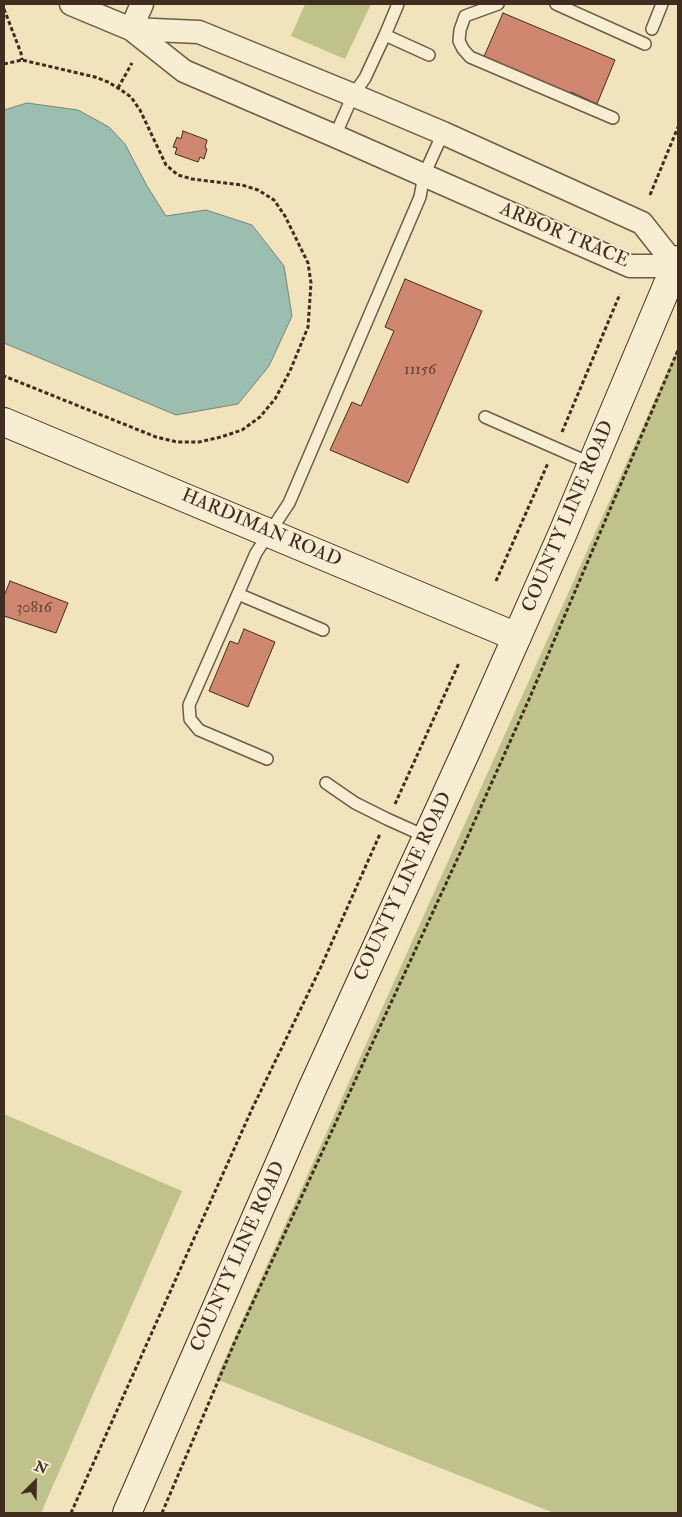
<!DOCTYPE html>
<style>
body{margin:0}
#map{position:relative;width:682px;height:1517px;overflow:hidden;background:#f1e3bb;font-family:"IM FELL Double Pica",serif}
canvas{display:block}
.frame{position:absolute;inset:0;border:5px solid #412c20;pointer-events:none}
.north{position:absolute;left:10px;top:1457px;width:50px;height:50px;-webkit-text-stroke:4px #f6edd3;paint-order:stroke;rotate:23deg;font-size:14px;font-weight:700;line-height:20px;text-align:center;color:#412c20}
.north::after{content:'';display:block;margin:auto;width:18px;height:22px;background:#412c20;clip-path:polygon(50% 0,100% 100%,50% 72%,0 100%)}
</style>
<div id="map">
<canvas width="682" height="1517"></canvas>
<div class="frame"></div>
<div class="north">N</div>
</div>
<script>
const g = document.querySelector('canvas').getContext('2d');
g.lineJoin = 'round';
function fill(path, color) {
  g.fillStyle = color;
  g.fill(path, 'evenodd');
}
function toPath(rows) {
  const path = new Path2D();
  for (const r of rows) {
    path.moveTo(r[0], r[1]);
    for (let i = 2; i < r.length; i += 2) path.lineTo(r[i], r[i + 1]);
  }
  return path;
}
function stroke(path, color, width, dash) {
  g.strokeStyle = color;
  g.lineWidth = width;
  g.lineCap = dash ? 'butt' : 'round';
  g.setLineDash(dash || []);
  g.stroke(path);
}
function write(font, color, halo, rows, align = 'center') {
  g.font = font + ' "IM FELL Double Pica",serif';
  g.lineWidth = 4;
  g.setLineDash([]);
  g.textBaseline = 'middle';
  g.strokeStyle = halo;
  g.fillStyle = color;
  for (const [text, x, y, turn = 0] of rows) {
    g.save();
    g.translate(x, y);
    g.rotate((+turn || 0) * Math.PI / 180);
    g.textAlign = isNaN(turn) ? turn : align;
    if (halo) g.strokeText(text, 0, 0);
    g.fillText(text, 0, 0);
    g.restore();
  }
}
const green = toPath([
 [305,4,371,4,345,59,291,36],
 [678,348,678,1513,554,1513,216,1379],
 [4,1114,182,1191,41,1513,4,1513]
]);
const water = toPath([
 [27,103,78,110,109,127,125,144,147,186,166,216,206,210,252,225,284,266,292,316,269,366,238,404,176,415,4,343,4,110,27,103]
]);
const building = toPath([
 [503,13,615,60,597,104,571,92,569,98,482,61,503,13],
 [183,131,207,140,205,148,207,149,204,159,200,157,198,162,175,154,177,148,173,147,177,137,181,139,183,131],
 [405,279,482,311,408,483,330,450,352,402,361,406,394,331,385,327,405,279],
 [10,581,68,603,56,633,4,616,4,596,10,581],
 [244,629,275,642,248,707,209,691,230,641,238,644,244,629]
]);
const path = toPath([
 [4,9,21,53,22,60],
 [4,64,22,60,95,77,108,82,118,88,131,97,140,110,166,165,178,175,192,179,242,185,258,190,274,200,285,216,308,263,311,283,308,327,290,371,275,399,260,417,242,430,221,437,199,442,177,442,156,437,4,376],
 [118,88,132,63],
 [650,195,678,127],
 [562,432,620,294],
 [496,581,548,463],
 [395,804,459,663],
 [71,1513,252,1109,320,969,380,834],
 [162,1513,236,1339,467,838,530,697,678,350]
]);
const lane = toPath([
 [498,4,465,16,460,30,459,41,463,49,470,57,613,118],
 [556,4,645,44],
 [652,29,662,4],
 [385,35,398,4],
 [335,136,353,95,365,78,385,35,429,55],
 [485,417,592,464],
 [238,594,323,630],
 [267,759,199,730,190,719,189,705,256,553,289,503,420,197,424,175,443,133],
 [326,783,355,803,387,819,427,837]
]);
const street = toPath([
 [71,4,131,29,184,71,335,136,630,266,676,266],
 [131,29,199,32,353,95,443,133,642,223,676,266],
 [131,29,142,4]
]);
const secondary = toPath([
 [4,422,517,637],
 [127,1513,312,1089,468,747,562,535,678,260]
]);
const numberNames = [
 ["11156",420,371],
 ["30816",34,609]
];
const streetNames = [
 ["ARBOR TRACE",564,236,23],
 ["COUNTY LINE ROAD",569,517,-67],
 ["HARDIMAN ROAD",261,529,23],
 ["COUNTY LINE ROAD",404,887,-65],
 ["COUNTY LINE ROAD",239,1257,-66]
];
fill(green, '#c0c28c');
fill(water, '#9bbeb0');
stroke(water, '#778476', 1);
fill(building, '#cf876f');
stroke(building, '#412c20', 1);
stroke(lane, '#6d5a47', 14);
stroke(street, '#6d5a47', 25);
stroke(secondary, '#412c20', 30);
stroke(path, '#412c20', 3, [4, 2.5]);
stroke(lane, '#f6edd3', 11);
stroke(street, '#f6edd3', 22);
stroke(secondary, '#f6edd3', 28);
write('16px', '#644334', null, numberNames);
write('19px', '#412c20', '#f6edd3', streetNames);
</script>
